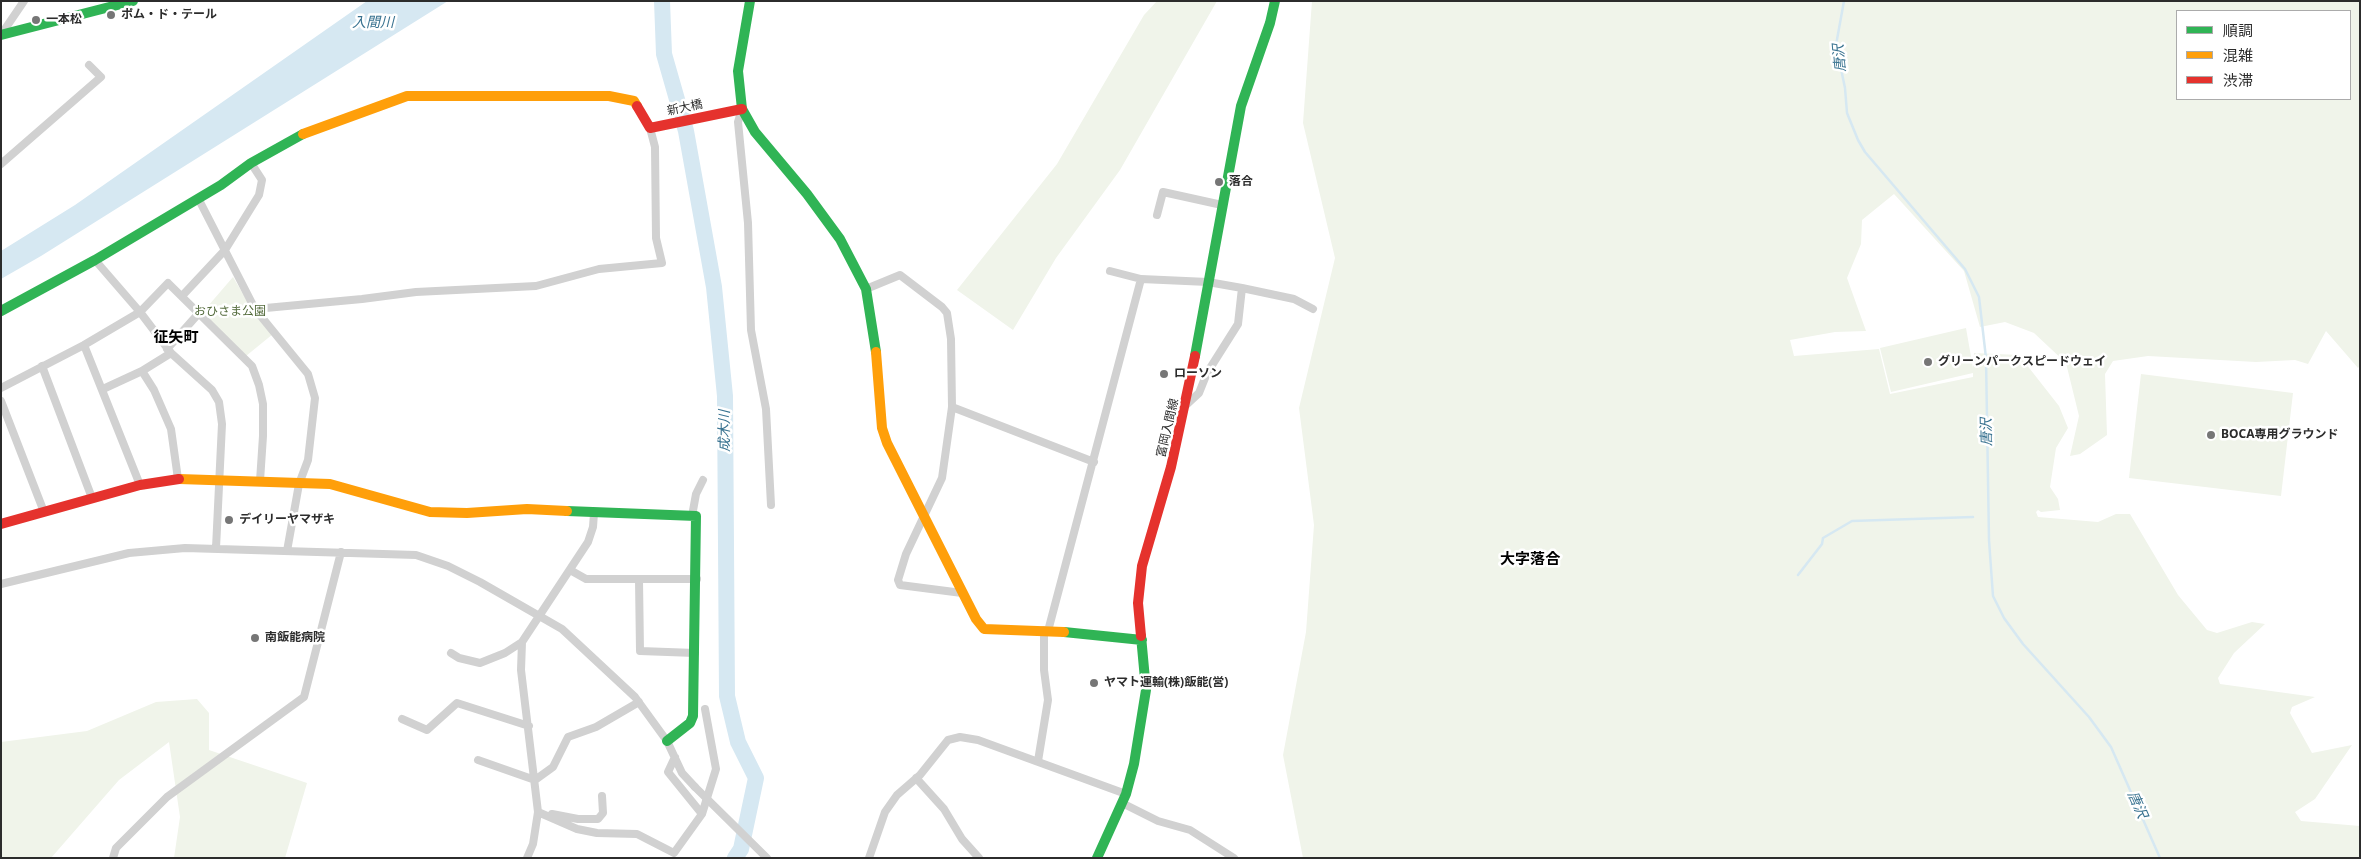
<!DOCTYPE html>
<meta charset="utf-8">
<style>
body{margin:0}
#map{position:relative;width:2361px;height:859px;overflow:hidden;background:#fff;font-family:"Noto Sans","Noto Sans JP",sans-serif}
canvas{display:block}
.frame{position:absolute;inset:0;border:2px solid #2c2c2c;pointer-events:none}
.legend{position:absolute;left:2176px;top:10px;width:175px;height:90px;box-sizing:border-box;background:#fff;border:1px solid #ababab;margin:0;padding:6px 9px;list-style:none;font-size:15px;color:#2c2c2c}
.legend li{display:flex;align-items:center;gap:10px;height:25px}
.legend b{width:25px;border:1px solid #ababab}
</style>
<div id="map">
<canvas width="2361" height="859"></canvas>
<div class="frame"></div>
<ul class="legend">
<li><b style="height:6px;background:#30b455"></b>順調</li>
<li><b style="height:6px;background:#ff9f0a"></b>混雑</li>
<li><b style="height:6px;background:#e5322d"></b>渋滞</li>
</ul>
</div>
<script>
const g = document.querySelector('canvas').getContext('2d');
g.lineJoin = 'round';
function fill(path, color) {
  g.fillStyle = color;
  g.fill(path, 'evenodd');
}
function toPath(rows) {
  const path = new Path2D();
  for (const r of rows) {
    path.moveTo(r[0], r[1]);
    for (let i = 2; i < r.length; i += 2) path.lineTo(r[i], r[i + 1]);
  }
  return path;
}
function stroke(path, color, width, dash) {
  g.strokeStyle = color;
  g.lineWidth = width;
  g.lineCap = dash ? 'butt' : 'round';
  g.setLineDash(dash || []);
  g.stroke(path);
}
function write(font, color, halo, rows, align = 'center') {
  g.font = font + ' "Noto Sans","Noto Sans JP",sans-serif';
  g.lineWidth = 5;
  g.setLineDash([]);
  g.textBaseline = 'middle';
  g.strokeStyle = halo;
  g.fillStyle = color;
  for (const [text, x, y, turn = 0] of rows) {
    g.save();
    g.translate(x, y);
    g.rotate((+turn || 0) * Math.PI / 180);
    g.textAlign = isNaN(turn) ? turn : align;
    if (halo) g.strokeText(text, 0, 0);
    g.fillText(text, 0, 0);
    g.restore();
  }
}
const green = toPath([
 [1157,1,1217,1,1120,170,1056,258,1013,330,957,290,1057,164,1144,15],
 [1312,1,2360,1,2360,365,2358,368,2326,331,2308,364,2295,360,2256,362,2148,356,2113,361,2105,374,2107,435,2080,454,2070,456,2079,416,2066,363,2034,333,2005,322,1980,327,1964,271,1894,194,1862,220,1861,244,1847,278,1866,331,1835,332,1790,340,1794,356,1879,349,1890,394,1973,377,1973,373,1891,392,1880,348,1966,328,1973,368,1974,353,2019,355,2059,406,2068,428,2056,448,2050,487,2058,499,2060,510,2041,512,2038,510,2036,512,2038,517,2098,522,2116,514,2130,514,2178,595,2207,630,2217,633,2252,622,2265,624,2234,653,2218,678,2220,684,2315,697,2292,707,2290,713,2312,753,2352,745,2315,799,2295,812,2301,821,2360,826,2360,858,1303,858,1283,755,1306,632,1314,525,1299,408,1335,258,1303,123],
 [2177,11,2350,11,2350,99,2177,99],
 [233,277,252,309,273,334,246,356,202,313],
 [2141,374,2293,393,2281,496,2129,478],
 [197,699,209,713,209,750,307,783,285,858,174,858,180,817,169,742,119,780,51,858,1,858,1,742,87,731,156,702]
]);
const water = toPath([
 [367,1,448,1,41,256,1,279,1,251,75,205]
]);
const stream = toPath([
 [1844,1,1836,45,1845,88,1847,113,1858,140,1865,152,1965,269,1979,297,1986,358,1989,540,1993,596,2004,618,2023,644,2089,717,2111,747,2160,858],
 [1798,575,1822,544,1823,538,1852,521,1973,517]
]);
const river = toPath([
 [662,1,664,54,686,131,714,287,725,396,727,696,738,742,756,778,741,849,735,858]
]);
const street = toPath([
 [5,34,5,29,24,1],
 [742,109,738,122,748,223,751,330,766,409,771,505],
 [1,164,101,77,89,65],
 [198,198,255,309,308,374,315,398,308,460,299,484,287,551],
 [1157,215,1163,192,1222,205],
 [95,260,140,312,171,353,212,390,219,402,222,424,216,548],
 [1110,271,1141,279,1208,282,1242,288,1294,299,1313,309],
 [866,289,900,275,942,307,947,313,951,339,952,407,942,478,906,554,898,580,900,585,962,593],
 [182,296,225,250,259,195,262,180,251,163],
 [255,309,362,299,416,292,536,286,599,269,662,263,656,238,655,147,650,128],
 [84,345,140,485],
 [167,349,199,313],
 [42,366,92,498],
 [142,371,154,390,171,429,178,479],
 [1,388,84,345,140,312,168,283,252,366,259,385,263,404,263,436,260,481],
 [103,389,142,371,171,353],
 [1,401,44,512],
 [1186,405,1199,393,1207,373,1238,324,1242,288],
 [952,407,1094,462],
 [692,516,696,494,703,480],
 [570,570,586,579,697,579],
 [639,580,640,651,695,653],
 [1,584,129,553,185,548,416,555,448,566,480,582,562,629,635,697,667,741,682,773,695,787],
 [1048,631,1141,279],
 [451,653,459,658,480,663,505,653,522,642],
 [402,719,427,730,457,703,529,726],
 [478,760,535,780,553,767,568,737,596,727,639,702],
 [1038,761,1048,700,1044,670,1044,630],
 [916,778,944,809,962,839,979,858],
 [1122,803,1158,821,1190,830,1234,858],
 [538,812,577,829,597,833,637,834,674,853,702,814,668,772,675,757],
 [552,814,578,819,598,819,603,813,602,796],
 [702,814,716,769,705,709],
 [113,858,116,848,167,797,304,697,341,552],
 [527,858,533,844,538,812,521,670,522,642,588,542,593,527,594,513],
 [869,858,885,812,897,795,920,775,948,740,960,737,978,740,1126,794]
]);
const fast = toPath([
 [750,1,738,71,742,109,755,132,807,194,840,239,866,289,876,352],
 [1,35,133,1],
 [1,311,95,260,221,185,251,163,303,134],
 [1195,356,1241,106,1270,23,1275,1],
 [567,511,696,516,693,716,690,723,667,741],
 [1064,632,1142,640],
 [1097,858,1126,794,1134,764,1146,690,1141,636]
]);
const slow = toPath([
 [303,134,407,96,609,96,634,101,637,106],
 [876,352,882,428,887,443,976,619,984,629,1064,632],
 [179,479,330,484,430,512,467,513,527,509,567,511]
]);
const jam = toPath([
 [637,106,650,128,742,109],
 [1,524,140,485,179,479],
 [1141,636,1138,603,1142,566,1171,467,1195,356]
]);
const streetBridge = toPath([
 [695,787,767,858]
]);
const markers = [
 [111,15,5,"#767676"],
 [36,20,5,"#767676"],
 [1219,182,5,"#767676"],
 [1928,362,5,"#767676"],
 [1164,374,5,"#767676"],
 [2211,435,5,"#767676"],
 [229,520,5,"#767676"],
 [255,638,5,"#767676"],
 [1094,683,5,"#767676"]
];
const poiNames = [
 ["ポム・ド・テール",121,15],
 ["一本松",46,20],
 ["落合",1229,182],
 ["グリーンパークスピードウェイ",1938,362],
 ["ローソン",1174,374],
 ["BOCA専用グラウンド",2221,435],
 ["デイリーヤマザキ",239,520],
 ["南飯能病院",265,638],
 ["ヤマト運輸(株)飯能(営)",1104,683]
];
const streetNames = [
 ["新大橋",685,108,-12],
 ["富岡入間線",1168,428,-77]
];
const parkNames = [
 ["おひさま公園",230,312]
];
const waterNames = [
 ["入間川",373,23],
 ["唐沢",1840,58,-95],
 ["成木川",725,431,-90],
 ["唐沢",1987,432,-91],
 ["唐沢",2137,805,66]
];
const quarterNames = [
 ["征矢町",176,338],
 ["大字落合",1530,560]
];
fill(green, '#f0f4ea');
fill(water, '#d6e8f2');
stroke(stream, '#d6e8f2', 2.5);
stroke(river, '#d6e8f2', 16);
stroke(street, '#d1d1d1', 8);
stroke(fast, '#30b455', 10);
stroke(slow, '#ff9f0a', 10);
stroke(jam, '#e5322d', 10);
stroke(streetBridge, '#d1d1d1', 8);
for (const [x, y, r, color] of markers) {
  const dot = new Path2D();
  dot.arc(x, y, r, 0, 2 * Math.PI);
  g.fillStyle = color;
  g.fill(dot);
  stroke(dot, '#fff', 2);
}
write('bold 12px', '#2c2c2c', '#fff', poiNames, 'left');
write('12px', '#2c2c2c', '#fff', streetNames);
write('12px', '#516939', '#fff', parkNames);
write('italic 14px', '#387290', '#fff', waterNames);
write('bold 15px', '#000', '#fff', quarterNames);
</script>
